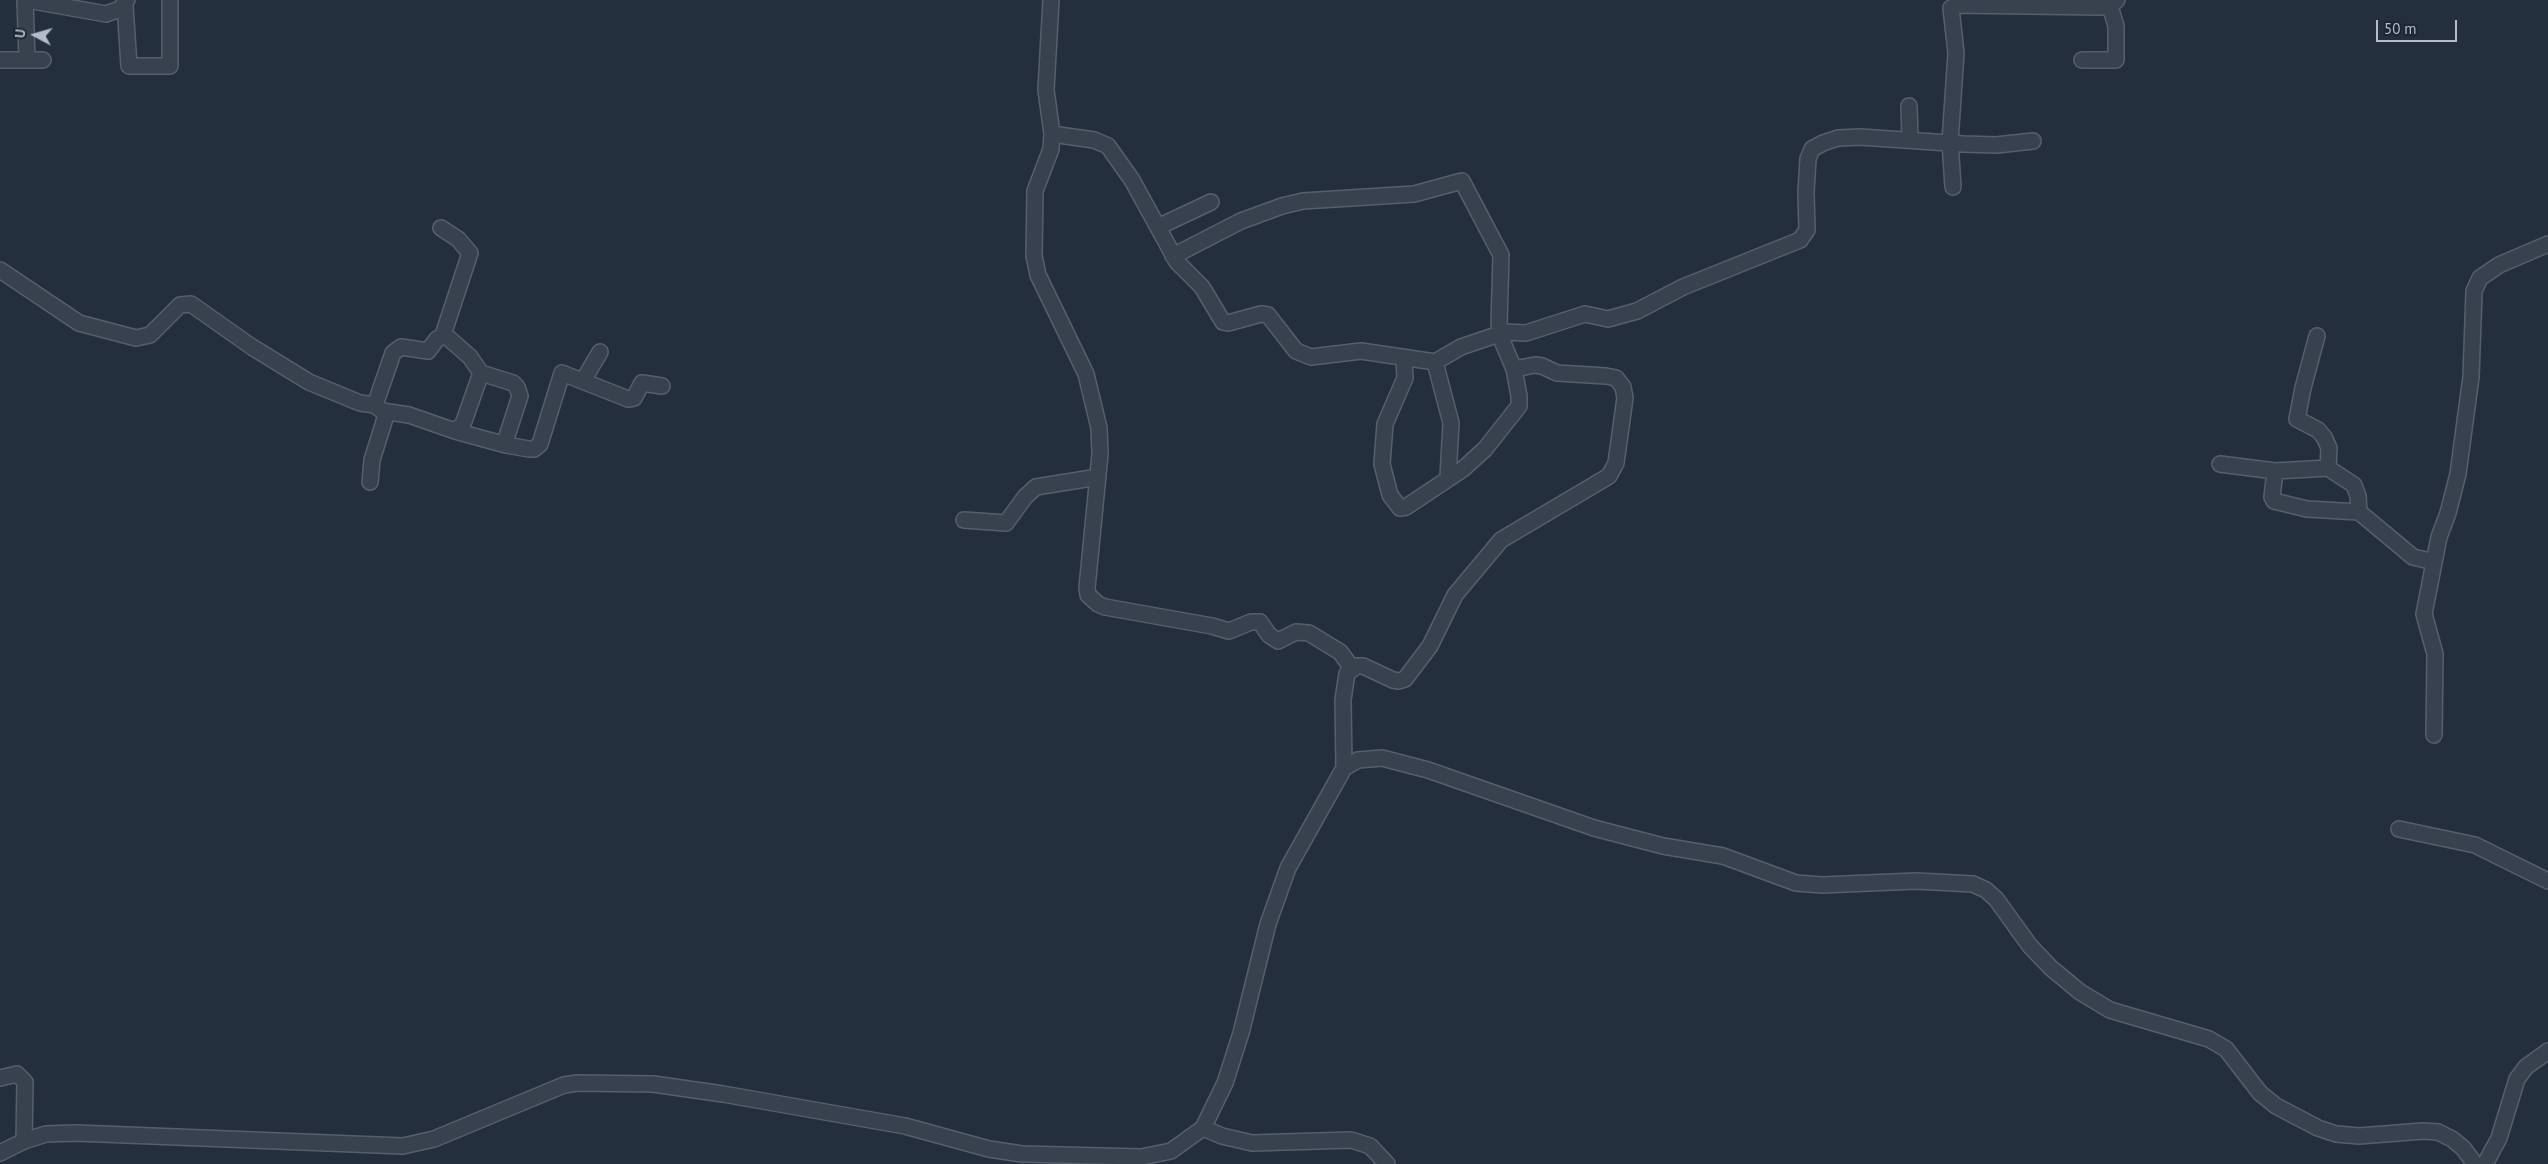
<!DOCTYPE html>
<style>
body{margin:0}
#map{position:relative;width:2548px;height:1164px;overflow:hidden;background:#242f3e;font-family:"PT Sans",sans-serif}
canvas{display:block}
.north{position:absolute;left:10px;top:10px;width:50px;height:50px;-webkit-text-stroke:4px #1d2633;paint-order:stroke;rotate:276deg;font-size:14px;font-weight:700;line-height:20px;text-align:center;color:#b4bcc9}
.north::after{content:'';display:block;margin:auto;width:18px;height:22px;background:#b4bcc9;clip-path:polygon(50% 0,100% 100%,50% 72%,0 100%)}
.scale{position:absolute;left:2376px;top:20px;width:81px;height:22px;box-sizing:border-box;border:2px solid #b4bcc9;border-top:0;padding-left:6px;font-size:15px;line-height:18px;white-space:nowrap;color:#b4bcc9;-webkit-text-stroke:4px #1d2633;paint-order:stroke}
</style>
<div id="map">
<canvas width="2548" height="1164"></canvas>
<div class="north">U</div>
<div class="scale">50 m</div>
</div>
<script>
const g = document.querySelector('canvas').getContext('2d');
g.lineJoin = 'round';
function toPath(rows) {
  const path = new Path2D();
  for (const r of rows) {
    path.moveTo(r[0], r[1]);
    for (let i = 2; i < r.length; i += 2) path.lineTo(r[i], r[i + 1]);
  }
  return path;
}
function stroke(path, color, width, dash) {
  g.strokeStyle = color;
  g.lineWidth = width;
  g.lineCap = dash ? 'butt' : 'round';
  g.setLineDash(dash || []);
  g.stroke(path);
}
const minor = toPath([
 [25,0,27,59],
 [27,0,106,14,120,9,127,0],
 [1051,0,1046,90,1052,134,1051,149,1035,191,1034,256,1038,275,1086,374,1099,428,1100,454,1087,588,1088,595,1098,604,1105,607,1212,626,1229,631,1251,622,1260,622,1269,635,1278,641,1296,632,1309,633,1340,652,1352,668],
 [125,5,129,66,170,66,170,0],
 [0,60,43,60],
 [2082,60,2116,60,2116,26,2110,6],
 [1909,106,1910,139],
 [1052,134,1094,140,1108,146,1132,180,1177,262,1202,287,1223,322,1228,323,1261,314,1268,315,1296,351,1311,357,1361,351,1435,362],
 [1953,187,1950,142,1956,53,1951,8,1956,5,2100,7,2110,6,2117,0],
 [1158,227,1211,202],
 [441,228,458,239,470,253,443,335],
 [1173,256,1241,221,1282,206,1303,201,1414,194,1462,181,1501,255,1499,324,1503,343,1514,369,1535,365,1542,366,1557,373,1606,376,1616,378,1623,387,1625,398,1616,463,1609,476,1501,540,1455,595,1430,646,1405,679,1399,681,1393,680,1363,666,1357,666,1347,673,1343,700,1344,768],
 [0,270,79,323,136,338,150,335,180,305,191,304,252,347,309,382,360,403,375,405,382,411,409,415,455,431,463,424,481,373,470,357,445,335,437,339,428,351,401,347,393,353,375,405],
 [2317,336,2303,388,2297,419,2318,430,2324,437,2329,448,2328,468],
 [1404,359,1405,378,1385,424,1382,464,1390,495,1400,508,1406,507,1463,469,1485,449,1519,406,1519,396,1514,369],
 [1435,362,1461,347,1505,332,1526,333,1585,314,1608,319,1637,311,1683,287,1800,240,1807,230,1806,192,1808,159,1812,149,1823,143,1838,138,1860,137,1964,144,1996,145,2033,141],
 [1435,362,1451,423,1448,477],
 [481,373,513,383,517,387,520,396,505,442,506,445,529,449,534,449,540,444,562,373,628,399,634,398,642,383,662,386],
 [583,381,600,352],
 [455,431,506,445],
 [2220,464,2275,471,2328,468,2354,485,2358,496,2359,512],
 [2275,471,2272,497,2274,501,2307,509,2359,512,2413,557,2434,562],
 [370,482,372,460,387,412],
 [964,520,1006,523,1025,497,1036,487,1098,477],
 [2434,735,2435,654,2424,614,2439,537,2448,513,2458,474,2471,377,2474,291,2480,278,2499,265,2548,244],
 [2399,829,2475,845,2548,881],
 [0,1078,17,1074,25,1082,24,1141],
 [1203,1128,1222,1136,1252,1143,1351,1140,1370,1146,1387,1164],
 [0,1153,24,1141,46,1134,76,1133,403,1146,434,1139,564,1085,578,1083,653,1084,723,1094,905,1126,989,1149,1022,1154,1141,1157,1171,1151,1203,1128,1225,1083,1241,1033,1268,924,1288,868,1344,768,1358,760,1382,758,1428,770,1594,828,1663,846,1723,856,1796,883,1822,885,1916,881,1973,884,1986,890,1996,899,2030,946,2051,968,2080,992,2110,1010,2209,1039,2226,1049,2260,1093,2276,1106,2318,1128,2336,1134,2359,1136,2423,1131,2438,1132,2452,1139,2463,1148,2475,1164],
 [2485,1164,2499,1138,2517,1079,2526,1067,2548,1051]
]);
stroke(minor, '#565f6c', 18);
stroke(minor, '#38414e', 15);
</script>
